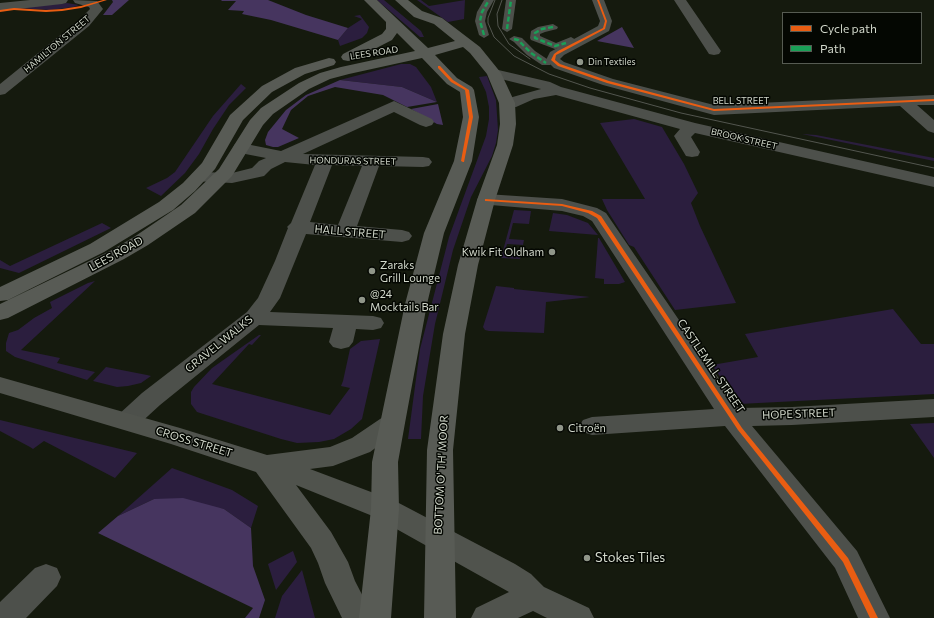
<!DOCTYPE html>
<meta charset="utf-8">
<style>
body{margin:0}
#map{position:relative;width:934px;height:618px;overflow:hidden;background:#151a0e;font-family:Commissioner,sans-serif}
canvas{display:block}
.legend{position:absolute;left:782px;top:12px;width:140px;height:52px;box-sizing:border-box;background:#040702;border:1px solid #565b52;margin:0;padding:5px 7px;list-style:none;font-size:12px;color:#d2d8cb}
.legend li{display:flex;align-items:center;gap:8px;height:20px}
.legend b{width:20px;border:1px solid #565b52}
</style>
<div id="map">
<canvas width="934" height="618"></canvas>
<ul class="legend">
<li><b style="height:5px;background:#e95d12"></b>Cycle path</li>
<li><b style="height:5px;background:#1a9f57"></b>Path</li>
</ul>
</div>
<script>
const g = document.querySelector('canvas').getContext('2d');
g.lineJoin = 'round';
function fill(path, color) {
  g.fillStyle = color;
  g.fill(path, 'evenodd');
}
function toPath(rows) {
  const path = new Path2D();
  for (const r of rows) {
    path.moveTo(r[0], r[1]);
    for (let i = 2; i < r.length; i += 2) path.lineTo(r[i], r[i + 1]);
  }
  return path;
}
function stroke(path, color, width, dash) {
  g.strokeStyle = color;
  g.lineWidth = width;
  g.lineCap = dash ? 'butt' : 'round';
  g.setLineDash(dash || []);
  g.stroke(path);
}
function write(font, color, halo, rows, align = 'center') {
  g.font = font + ' Commissioner,sans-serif';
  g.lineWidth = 3;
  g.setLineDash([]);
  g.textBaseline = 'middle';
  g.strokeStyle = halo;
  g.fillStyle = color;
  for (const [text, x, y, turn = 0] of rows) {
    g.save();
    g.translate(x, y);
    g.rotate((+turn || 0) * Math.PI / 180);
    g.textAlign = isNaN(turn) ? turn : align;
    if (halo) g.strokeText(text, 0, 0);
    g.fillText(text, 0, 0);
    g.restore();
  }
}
const green = toPath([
 [377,0,384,0,421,31,424,37,420,37],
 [417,0,421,0,429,6,465,0,464,19,448,22],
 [67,3,79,5,74,7,50,10,16,8],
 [360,15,369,27,367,33,362,38,340,46,338,40,348,28,362,19,354,16],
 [401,64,410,64,416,67,431,87,437,102,402,87,340,80],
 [487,76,496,100,498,130,496,143,492,156,471,197,453,250,435,324,423,396,421,439,408,439,420,349,449,237,486,136,489,119,489,107,486,92,479,77],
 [241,84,246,88,229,105,213,129,199,154,185,173,161,196,146,188,167,178,175,172,213,116],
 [634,119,662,127,684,164,698,193,691,203,700,226,736,303,675,310,634,247,629,245,607,210,602,199,645,199,600,123],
 [802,134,816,135,934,158,934,161],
 [514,210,531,211,529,224,513,223,509,239,524,240,523,245,507,244,504,254,521,256,520,259,501,258],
 [553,213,567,215,588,223,598,235,549,231],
 [102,223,111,228,19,273,0,268,0,260,10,266],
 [598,238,599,238,625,282,619,284,604,284,604,279,595,278],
 [95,281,21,350,60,358,57,363,95,372,87,380,15,357,6,351,6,343,9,333,18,330,34,318,52,308,50,302,88,283],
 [496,286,514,288,514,289,590,297,546,302,544,333,489,331,485,330,483,327],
 [893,309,921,344,934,344,934,394,739,404,712,365,758,357,745,334],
 [259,335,261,335,252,345,249,344,212,384,330,415,350,388,341,386,343,381,350,349,361,341,380,339,362,419,351,429,334,439,319,442,297,443,281,439,197,412,191,404,191,392,194,387,212,368],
 [106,367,147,375,151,376,141,383,128,386,117,387,93,381],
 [0,420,137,453,115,478,44,441,33,449,30,447,0,431],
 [934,423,934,458,910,424],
 [172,468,232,490,258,506,251,528,224,509,154,499,118,516],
 [293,551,297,562,276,590,268,564],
 [302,570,315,618,275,618,282,596]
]);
const forest = toPath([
 [112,0,129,0,112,15,103,15,113,2],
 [222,0,268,0,306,15,348,28,338,40,271,20,242,14,244,11,228,10,236,1,221,1],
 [622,27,634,48,597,41],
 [340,80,402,87,437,102,407,107,383,95,335,87,308,96,291,110,282,129,299,138,278,147,273,147,266,145,265,140,268,132,286,110,306,95],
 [438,104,443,125,437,124,411,109],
 [183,498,224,509,251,528,253,566,265,600,259,618,245,618,253,608,98,533,118,516,154,499]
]);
const pedestrian = toPath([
 [484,0,494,0,487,12,485,21,489,35,484,38,479,35,475,21,477,12,484,0],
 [506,0,516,0,512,29,507,32,502,29,506,0],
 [553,24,558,27,557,29,545,32,540,34,540,36,556,43,571,37,576,40,575,42,565,47,555,49,531,40,530,38,531,31,538,27,553,24],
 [514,36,522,38,535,51,550,61,552,63,550,65,542,65,527,55,514,42,509,39,514,36]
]);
const minor = toPath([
 [30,0,68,0,66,3,62,4,0,11,0,3,30,0],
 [73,0,97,1,103,9,89,26,5,94,0,95,0,84,79,20,90,9,89,7,75,3,73,0],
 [592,0,604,0,612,21,610,28,609,31,564,55,560,59,564,62,613,79,714,105,934,95,934,105,917,105,934,120,934,133,928,131,900,106,714,115,603,85,554,68,546,60,550,52,598,26,600,21,592,0],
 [674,0,686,0,721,51,719,54,714,55,709,54,674,0],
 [494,69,550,82,561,87,695,123,934,177,934,187,695,133,691,137,700,152,698,156,692,157,686,156,674,136,680,129,556,95,534,99,516,107,507,108,502,106,499,103,502,100,541,89,489,76,487,73,489,70,494,69],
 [394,101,432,119,434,122,432,125,426,127,420,125,394,112,303,154,423,157,429,158,432,162,429,166,423,167,379,166,357,226,402,230,409,232,412,236,409,240,402,242,306,234,280,298,270,312,373,316,381,318,384,323,381,328,373,330,356,329,353,342,349,347,341,349,333,347,329,342,333,328,259,325,160,405,136,427,127,430,118,427,114,421,118,415,142,393,247,312,254,303,258,298,275,261,288,228,287,227,291,223,315,165,285,162,271,169,264,176,232,183,193,181,190,177,193,173,199,172,232,173,252,168,259,161,266,158,235,152,233,148,235,144,241,143,281,151,394,101],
 [332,165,362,166,338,225,310,222,332,165],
 [486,194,562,199,597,208,606,213,739,408,792,407,934,399,934,417,792,425,752,426,857,551,890,618,858,618,835,568,725,426,592,435,583,432,579,426,583,420,592,417,714,409,592,221,583,216,562,211,479,204,477,200,479,196,486,194],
 [46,564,57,568,61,577,57,586,26,618,0,618,0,602,35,568,46,564]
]);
const secondary = toPath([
 [0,377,180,428,267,455,330,447,352,438,383,417,392,414,401,417,405,423,401,429,370,452,333,466,310,469,395,501,515,564,531,574,544,587,589,608,594,618,547,618,533,611,518,618,471,618,476,608,509,592,375,517,296,485,331,532,348,562,355,581,374,618,342,618,325,583,318,563,311,548,256,472,171,444,0,393,0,377]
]);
const primary = toPath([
 [364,0,377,0,428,48,455,41,434,24,414,17,395,0,408,0,422,11,442,18,480,47,501,73,515,103,516,124,513,145,495,200,478,265,465,334,453,450,456,618,424,618,427,450,443,334,458,265,477,200,497,145,500,124,499,103,487,74,470,53,463,47,435,55,457,78,472,87,474,90,479,117,472,161,444,233,427,304,405,423,398,462,399,509,391,618,359,618,371,509,372,462,405,304,424,233,454,161,463,117,460,92,447,84,422,58,349,74,330,79,309,89,273,114,263,125,232,176,195,213,148,245,124,259,8,318,0,320,0,304,110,251,134,237,181,205,219,169,250,120,261,108,299,83,320,73,341,67,415,51,397,33,392,40,353,60,348,61,343,60,341,57,343,54,382,34,386,29,386,22,364,0],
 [329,58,334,59,336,62,334,65,305,74,272,92,243,120,215,169,195,191,173,210,104,252,8,300,0,301,0,287,90,244,159,202,183,183,202,163,230,115,262,86,295,68,329,58]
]);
const tram = toPath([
 [495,0,488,18,488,23,494,37,514,56,549,74,590,88,681,113,934,168],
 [502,0,497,14,498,26,509,44,530,59]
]);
const quiet = toPath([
 [553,27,542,29,535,33,535,38,555,46,566,43],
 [507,29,511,0],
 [484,35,480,21,482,12,489,0],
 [514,39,518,40,531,53,546,63]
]);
const cycleway = toPath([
 [103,0,107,0,81,8,62,11,46,12,14,10,0,12,0,10,14,8,46,10,62,9,81,6,103,0],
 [597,0,599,0,607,21,605,29,560,53,556,55,555,60,560,64,609,81,714,109,934,99,934,101,714,111,607,83,558,66,551,60,554,54,558,51,603,28,605,21,597,0],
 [438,66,440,66,453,80,469,90,473,117,464,162,463,162,461,161,469,117,465,90,451,82,438,68,438,66],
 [485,199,562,204,592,211,601,216,742,428,848,558,878,618,870,618,843,562,738,430,597,218,588,213,562,206,486,201,485,201,485,199]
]);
const markers = [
 [580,62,4,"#909689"],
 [552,252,4,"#909689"],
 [372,271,4,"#909689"],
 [362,300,4,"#909689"],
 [560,428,4,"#909689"],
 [587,558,4,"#909689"]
];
const farStreetnames = [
 ["HAMILTON STREET",57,44,-40],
 ["LEES ROAD",374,53,-9],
 ["BELL STREET",741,101],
 ["BROOK STREET",744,139,13],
 ["HONDURAS STREET",353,161,1]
];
const farPoinames = [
 ["Din Textiles",588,62]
];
const streetNames = [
 ["HALL STREET",350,232,5],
 ["LEES ROAD",116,254,-29],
 ["GRAVEL WALKS",219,344,-39],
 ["CASTLEMILL STREET",711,366,56],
 ["HOPE STREET",799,414,-2],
 ["CROSS STREET",194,442,17],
 ["BOTTOM O' TH' MOOR",441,475,-87]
];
const poiNames = [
 ["Kwik Fit Oldham",544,252,"right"],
 ["Zaraks",380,265],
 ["Grill Lounge",380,278],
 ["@24",370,294],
 ["Mocktails Bar",370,307],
 ["Citroën",568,428]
];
const nearPoinames = [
 ["Stokes Tiles",595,558]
];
fill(green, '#2b1e3e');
fill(forest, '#46355f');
fill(pedestrian, '#4d504b');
fill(minor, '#4d504b');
fill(secondary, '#50534d');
fill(primary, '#585b55');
stroke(tram, '#53564f', 1);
stroke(quiet, '#1a9f57', 2.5, [5, 2.5]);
fill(cycleway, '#e95d12');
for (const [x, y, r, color] of markers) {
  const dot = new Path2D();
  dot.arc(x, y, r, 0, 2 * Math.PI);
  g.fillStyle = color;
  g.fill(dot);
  stroke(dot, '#040702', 1.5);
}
write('9px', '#d2d8cb', '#040702', farStreetnames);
write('9px', '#d2d8cb', '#040702', farPoinames, 'left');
write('11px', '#d2d8cb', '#040702', streetNames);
write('11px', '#d2d8cb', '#040702', poiNames, 'left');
write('13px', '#d2d8cb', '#040702', nearPoinames, 'left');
</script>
